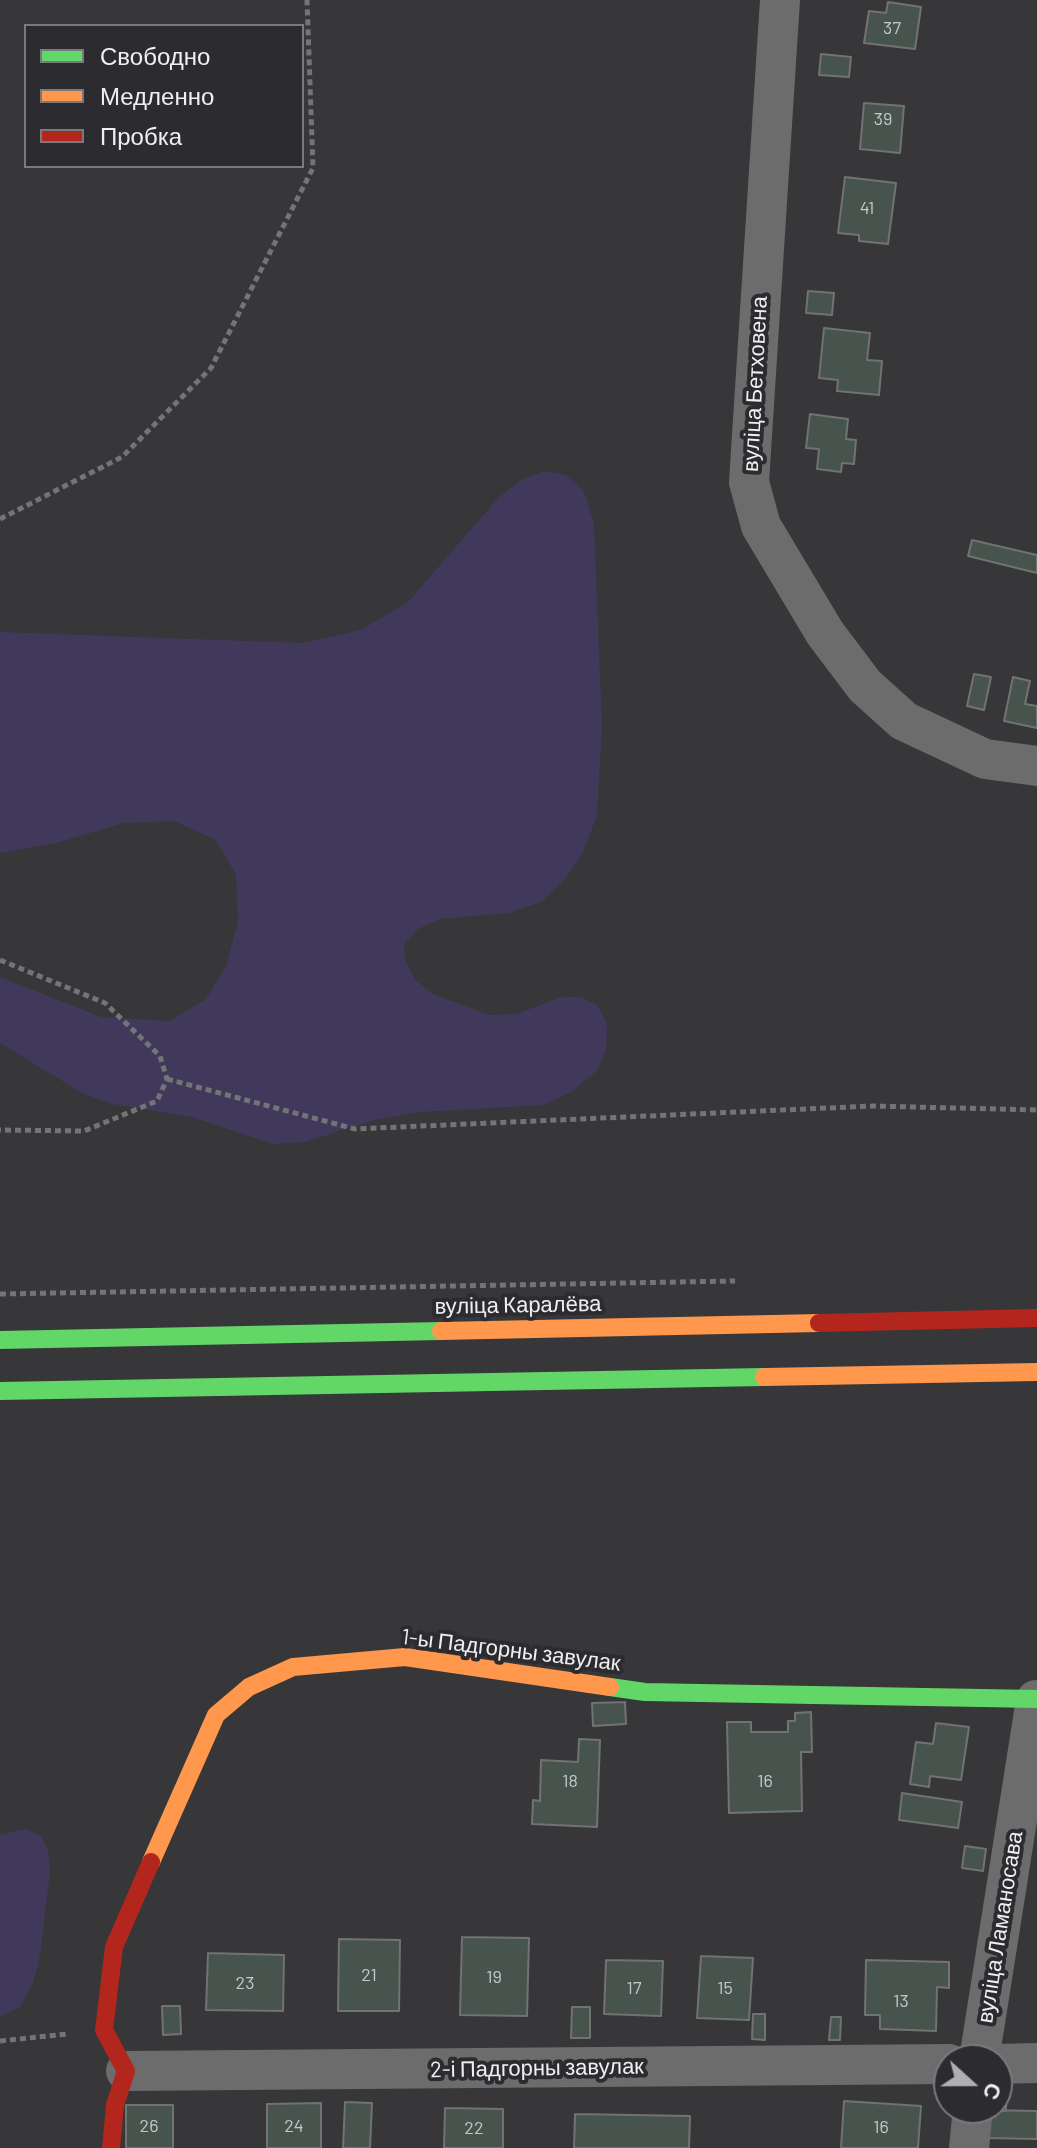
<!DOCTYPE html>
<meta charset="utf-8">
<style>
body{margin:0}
#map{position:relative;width:1037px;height:2148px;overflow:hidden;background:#373638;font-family:Barlow,sans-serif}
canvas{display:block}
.legend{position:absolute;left:24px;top:24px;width:280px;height:144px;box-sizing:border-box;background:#2c2b2f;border:2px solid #7a797d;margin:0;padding:10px 14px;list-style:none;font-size:24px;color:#efeef1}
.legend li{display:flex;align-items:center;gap:16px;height:40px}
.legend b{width:40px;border:2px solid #7a797d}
.north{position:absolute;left:933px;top:2044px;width:80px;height:80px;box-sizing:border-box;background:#2c2b2f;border:2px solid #7a797d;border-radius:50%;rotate:111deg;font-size:22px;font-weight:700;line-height:32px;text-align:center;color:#efeef1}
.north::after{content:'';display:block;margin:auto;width:28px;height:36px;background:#afaeb0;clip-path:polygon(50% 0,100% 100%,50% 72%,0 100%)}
</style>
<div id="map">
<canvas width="1037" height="2148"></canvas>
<ul class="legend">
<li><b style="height:10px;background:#63d668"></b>Свободно</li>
<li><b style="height:10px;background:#ff974d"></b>Медленно</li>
<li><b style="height:10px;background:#b3261e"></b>Пробка</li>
</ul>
<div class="north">С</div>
</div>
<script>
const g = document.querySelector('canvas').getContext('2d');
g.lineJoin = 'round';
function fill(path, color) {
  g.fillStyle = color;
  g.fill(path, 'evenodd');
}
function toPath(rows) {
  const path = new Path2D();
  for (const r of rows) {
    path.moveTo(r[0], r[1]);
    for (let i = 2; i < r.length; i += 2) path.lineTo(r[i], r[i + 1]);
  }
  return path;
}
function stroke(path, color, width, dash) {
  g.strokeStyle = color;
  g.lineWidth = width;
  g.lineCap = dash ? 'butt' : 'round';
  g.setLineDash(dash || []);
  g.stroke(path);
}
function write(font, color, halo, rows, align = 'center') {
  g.font = font + ' Barlow,sans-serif';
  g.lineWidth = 8;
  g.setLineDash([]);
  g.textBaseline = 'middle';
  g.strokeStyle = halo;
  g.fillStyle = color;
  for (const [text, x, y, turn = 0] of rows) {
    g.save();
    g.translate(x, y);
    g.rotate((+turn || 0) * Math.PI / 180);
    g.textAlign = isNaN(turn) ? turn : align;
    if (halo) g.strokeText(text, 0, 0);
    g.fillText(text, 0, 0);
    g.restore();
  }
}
const green = toPath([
 [545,471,566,475,584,491,594,525,602,727,597,815,583,853,566,878,541,902,508,913,440,919,418,929,404,944,406,962,415,980,433,994,489,1015,516,1014,562,997,581,997,597,1005,607,1023,606,1049,597,1071,571,1092,544,1105,421,1112,379,1119,304,1142,273,1144,192,1117,112,1104,82,1093,0,1043,0,977,101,1017,170,1021,206,999,226,966,238,922,236,875,216,840,174,821,124,823,56,843,0,853,0,632,303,643,361,630,408,602,499,497,524,478],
 [25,1829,40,1835,48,1849,50,1872,40,1955,33,1983,20,2007,0,2017,0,1835]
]);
const building = toPath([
 [888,2,921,7,915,49,864,43,869,11,886,13,888,2],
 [821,54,851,57,849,77,819,75,821,54],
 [864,103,904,106,900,153,860,149,864,103],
 [845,177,896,183,888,244,859,241,859,235,838,233,845,177],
 [808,291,834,293,832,315,806,313,808,291],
 [824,328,870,333,867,360,882,361,879,395,837,391,838,380,819,378,824,328],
 [810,414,848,419,846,439,856,440,854,464,842,463,841,472,817,469,819,449,806,448,810,414],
 [972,540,1037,555,1037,573,968,556,972,540],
 [974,674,991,677,984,710,967,706,974,674],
 [1013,677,1030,681,1025,704,1037,706,1037,728,1004,721,1013,677],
 [625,1702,626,1724,593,1726,592,1703,625,1702],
 [811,1712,812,1752,801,1752,802,1811,729,1813,727,1722,751,1722,751,1732,788,1732,788,1721,795,1721,795,1713,811,1712],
 [936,1723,969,1727,961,1780,930,1776,929,1787,910,1784,916,1742,933,1744,936,1723],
 [579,1739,600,1740,597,1827,532,1824,533,1800,540,1801,541,1760,578,1762,579,1739],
 [902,1793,962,1802,958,1828,899,1820,902,1793],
 [965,1846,986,1849,983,1871,962,1868,965,1846],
 [462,1937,529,1938,527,2016,460,2015,462,1937],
 [339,1939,400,1940,399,2011,338,2011,339,1939],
 [208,1953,284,1955,283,2011,206,2010,208,1953],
 [701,1956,753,1958,749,2020,697,2018,701,1956],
 [606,1960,663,1961,661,2016,604,2014,606,1960],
 [866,1960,949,1962,949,1988,937,1987,936,2031,880,2029,880,2015,865,2015,866,1960],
 [162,2006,180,2006,181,2034,163,2035,162,2006],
 [572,2007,590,2007,590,2038,571,2038,572,2007],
 [753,2014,765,2014,765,2040,752,2039,753,2014],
 [831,2017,841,2017,840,2040,829,2040,831,2017],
 [997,2093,1006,2093,1006,2111,987,2110,997,2108,997,2093],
 [844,2101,921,2106,918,2148,841,2148,844,2101],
 [345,2102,372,2103,370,2148,343,2148,345,2102],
 [321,2103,321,2148,267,2148,267,2104,321,2103],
 [126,2105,173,2105,173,2148,126,2148,126,2105],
 [445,2108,503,2109,503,2148,444,2148,445,2108],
 [987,2110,1037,2111,1037,2139,987,2138,987,2110],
 [575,2114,690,2116,689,2148,574,2148,575,2114]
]);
const path = toPath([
 [0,519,122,457,211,368,313,168,307,0],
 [0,960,105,1003,160,1056,167,1079,157,1101,84,1131,0,1130],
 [167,1079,355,1129,873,1106,1037,1110],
 [0,1294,735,1281],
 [0,2041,67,2034]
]);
const street = toPath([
 [780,0,749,482,761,526,825,633,865,686,904,721,985,759,1037,766],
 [979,2060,1036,1700],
 [997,2064,1037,2063],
 [126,2071,949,2064],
 [969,2148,973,2108]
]);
const fast = toPath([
 [0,1340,441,1331],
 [0,1391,764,1377],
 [610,1687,645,1692,1037,1699]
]);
const slow = toPath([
 [441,1331,819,1323],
 [764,1377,1037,1372],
 [151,1862,216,1715,249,1687,293,1667,405,1657,610,1687]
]);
const jam = toPath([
 [819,1323,1037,1318],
 [111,2148,115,2105,126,2071,104,2030,114,1947,151,1862]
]);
const numberNames = [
 ["37",892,28],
 ["39",883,119],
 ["41",867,208],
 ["18",570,1781],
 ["16",765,1781],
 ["21",369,1975],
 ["19",494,1977],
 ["23",245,1983],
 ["17",634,1988],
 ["15",725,1988],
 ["13",901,2001],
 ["26",149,2126],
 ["24",294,2126],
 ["16",881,2127],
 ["22",474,2128]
];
const streetNames = [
 ["вуліца Бетховена",755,384,-87],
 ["вуліца Каралёва",518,1305,-1],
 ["1-ы Падгорны завулак",511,1650,7],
 ["вуліца Ламаносава",1000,1927,-81],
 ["2-і Падгорны завулак",537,2068,-1]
];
fill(green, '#41395b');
fill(building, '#47544e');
stroke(building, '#727273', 2);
stroke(path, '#747375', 5, [6, 4]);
stroke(street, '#6c6c6d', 40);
stroke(fast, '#63d668', 18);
stroke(slow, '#ff974d', 18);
stroke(jam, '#b3261e', 18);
write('18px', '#c5c8c8', null, numberNames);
write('22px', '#efeef1', '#2c2b2f', streetNames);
</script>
